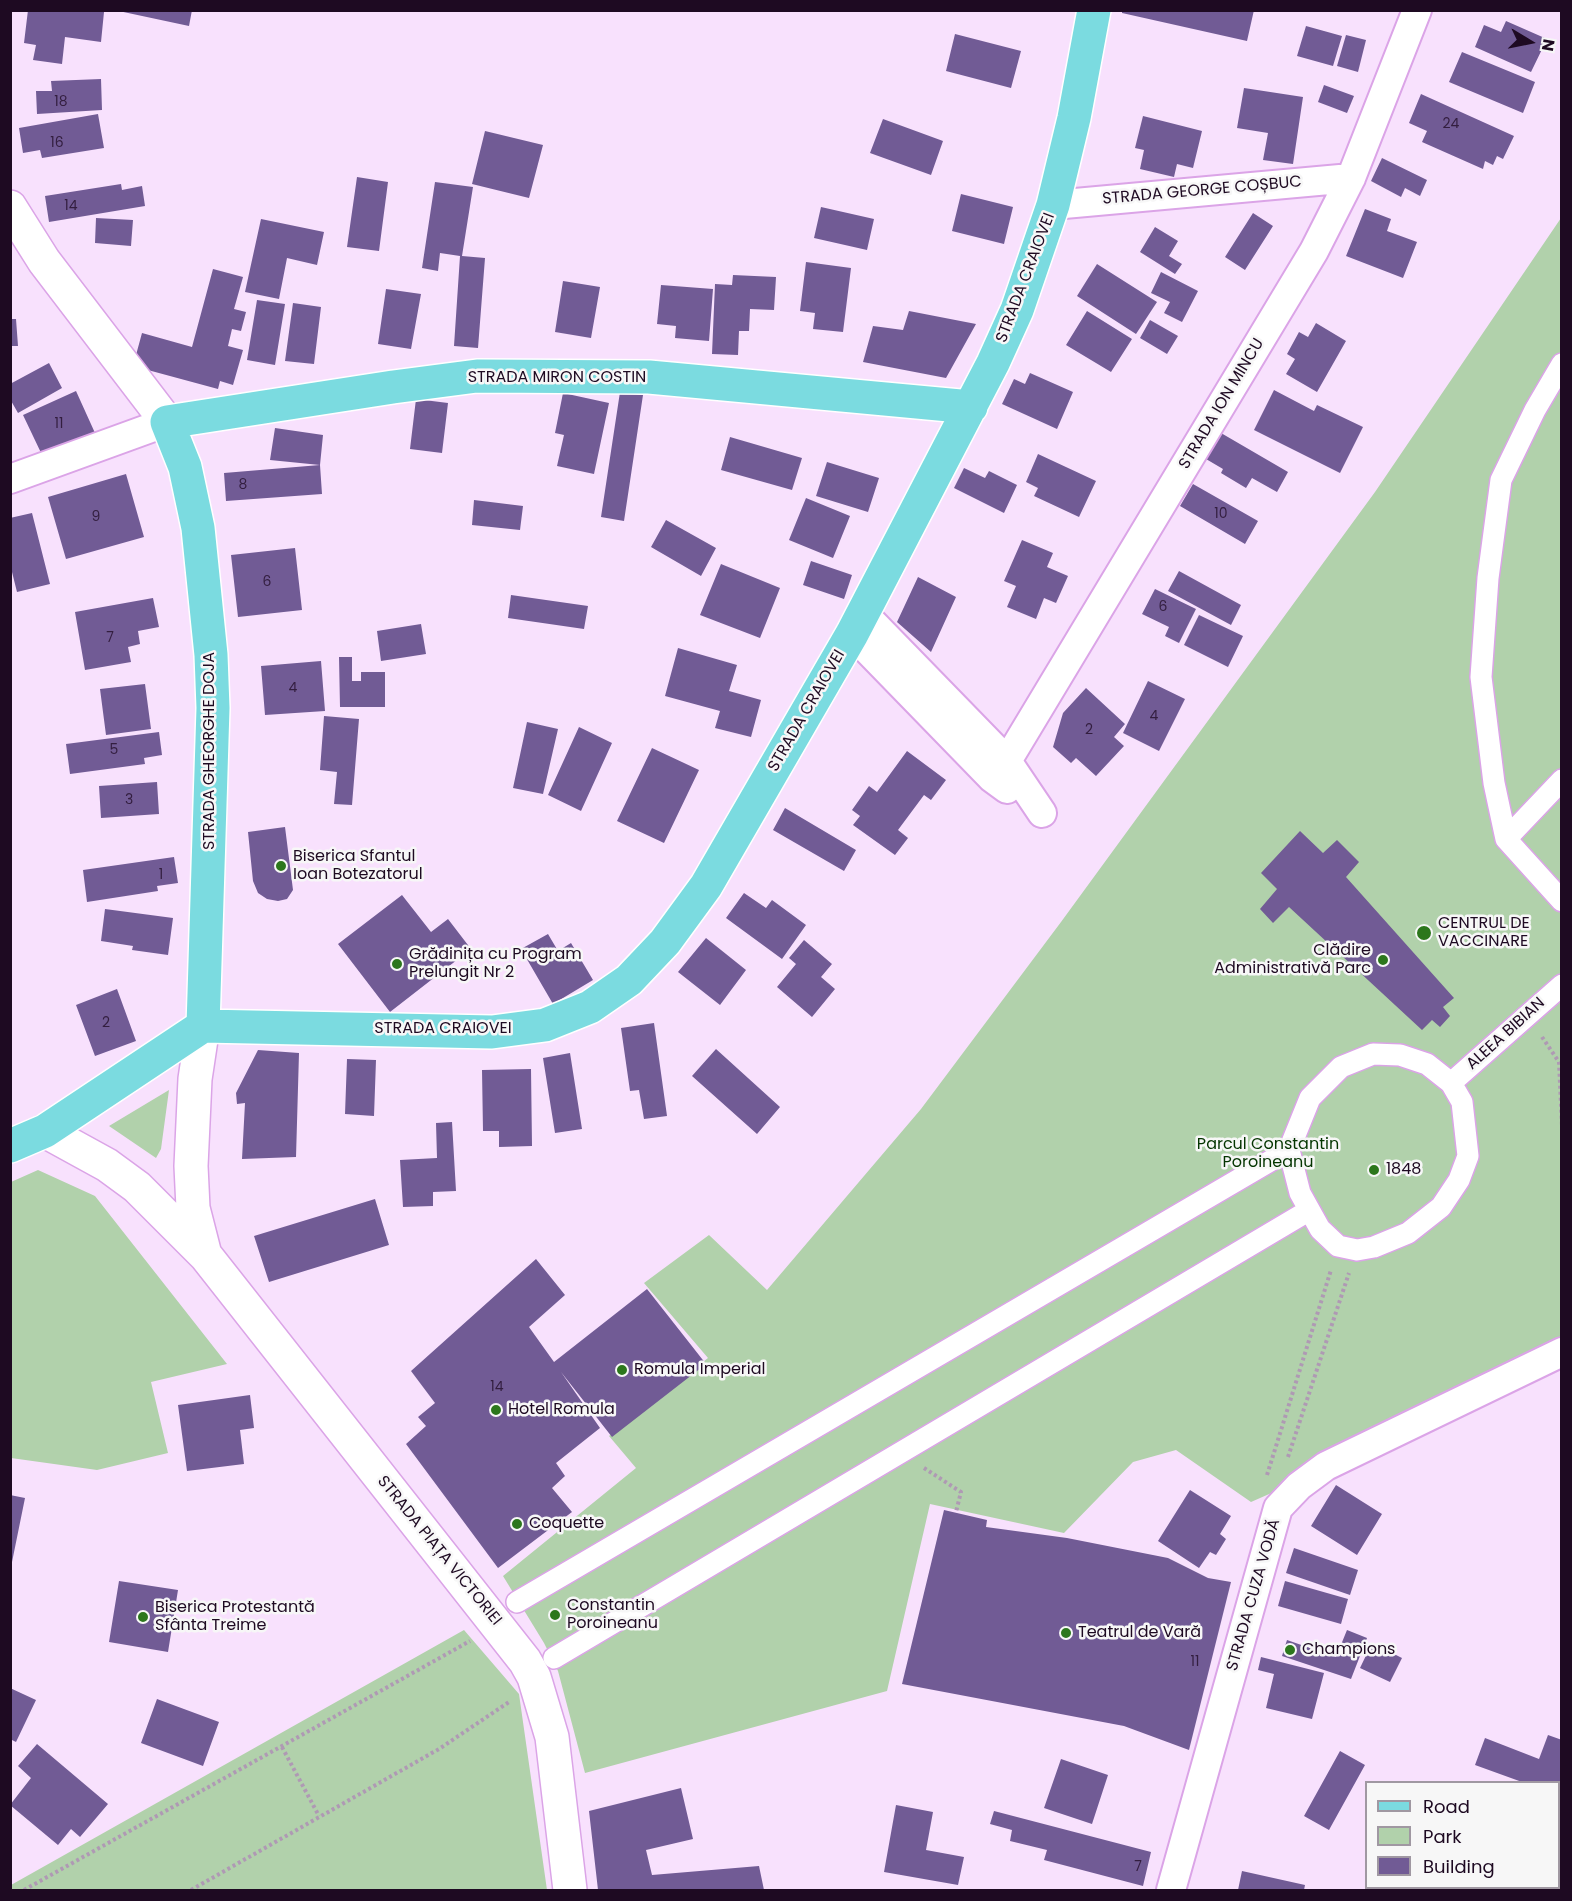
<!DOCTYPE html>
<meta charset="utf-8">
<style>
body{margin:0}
#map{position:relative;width:1572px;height:1901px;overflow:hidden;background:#f8e1fd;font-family:Poppins,sans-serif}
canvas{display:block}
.frame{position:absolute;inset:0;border:12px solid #1e0a22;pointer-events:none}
.legend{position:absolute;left:1365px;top:1781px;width:195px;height:108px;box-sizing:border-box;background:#f7f7f7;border:2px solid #a098a2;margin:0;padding:8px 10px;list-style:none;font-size:18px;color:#1e0a22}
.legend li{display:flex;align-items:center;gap:12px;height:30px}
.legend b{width:30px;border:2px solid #a098a2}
.north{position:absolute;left:1500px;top:12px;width:60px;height:60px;-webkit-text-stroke:4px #f7f7f7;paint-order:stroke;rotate:100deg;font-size:16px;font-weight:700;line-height:24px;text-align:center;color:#1e0a22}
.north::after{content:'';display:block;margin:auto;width:21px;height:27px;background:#1e0a22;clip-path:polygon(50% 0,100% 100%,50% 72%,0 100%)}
</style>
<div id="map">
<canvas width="1572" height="1901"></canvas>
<div class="frame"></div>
<ul class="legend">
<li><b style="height:8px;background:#7bdbe0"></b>Road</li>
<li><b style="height:16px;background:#b1d1ab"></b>Park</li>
<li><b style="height:16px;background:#715b95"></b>Building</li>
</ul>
<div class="north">N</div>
</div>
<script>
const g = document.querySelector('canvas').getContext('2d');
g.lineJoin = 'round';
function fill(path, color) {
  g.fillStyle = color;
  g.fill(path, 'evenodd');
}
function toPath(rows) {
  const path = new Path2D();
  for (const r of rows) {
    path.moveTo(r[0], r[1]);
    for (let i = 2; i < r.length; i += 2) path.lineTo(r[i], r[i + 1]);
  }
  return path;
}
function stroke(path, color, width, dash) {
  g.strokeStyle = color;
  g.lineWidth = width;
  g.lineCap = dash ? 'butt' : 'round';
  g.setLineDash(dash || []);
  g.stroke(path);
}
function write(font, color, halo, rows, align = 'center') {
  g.font = font + ' Poppins,sans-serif';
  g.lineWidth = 5;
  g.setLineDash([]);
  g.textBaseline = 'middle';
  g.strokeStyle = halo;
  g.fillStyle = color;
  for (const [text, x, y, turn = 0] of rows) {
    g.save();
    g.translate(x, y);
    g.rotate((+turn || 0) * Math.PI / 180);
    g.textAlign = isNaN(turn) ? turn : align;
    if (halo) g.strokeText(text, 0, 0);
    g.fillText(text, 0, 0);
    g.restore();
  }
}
const green = toPath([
 [1561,218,1561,1337,1311,1460,1276,1491,1251,1502,1176,1450,1133,1462,1064,1533,930,1504,887,1691,585,1773,558,1671,544,1643,503,1576,636,1468,609,1436,708,1358,644,1283,709,1235,767,1290,921,1109,1061,922,1375,492],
 [169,1090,161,1149,156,1158,109,1126],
 [38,1170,95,1196,227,1364,151,1382,168,1453,97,1470,11,1458,11,1182],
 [464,1630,519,1694,547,1890,11,1890,11,1885]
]);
const building = toPath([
 [28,10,104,12,101,42,65,37,62,64,33,60,36,45,24,43],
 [114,10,192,10,189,26],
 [1122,10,1254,10,1247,41,1122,13],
 [1506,21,1547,39,1531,72,1475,47,1484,25,1501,32],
 [1306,26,1342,36,1333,66,1297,56],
 [955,34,1021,51,1011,88,946,71],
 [1346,35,1366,40,1358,72,1337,66],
 [1462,52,1535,82,1523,113,1449,82],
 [101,79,102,110,37,114,36,91,52,91,51,81],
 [1324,85,1354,96,1347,113,1318,102],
 [1244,88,1303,97,1293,164,1263,160,1268,133,1237,128],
 [1421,94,1514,136,1503,159,1497,156,1493,165,1485,161,1483,169,1422,142,1427,131,1409,123],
 [98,114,104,148,42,158,40,150,23,153,19,128],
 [1143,116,1202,131,1193,168,1177,164,1174,177,1140,169,1144,150,1135,148],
 [883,119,943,141,931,175,870,153],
 [485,131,543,145,529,198,472,184],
 [1382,158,1427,180,1420,196,1405,188,1401,197,1371,181],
 [357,177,388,182,379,251,347,247],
 [435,182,473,187,462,256,485,258,478,348,454,346,460,256,440,253,438,271,422,268],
 [121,184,122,190,142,186,145,206,49,222,45,196],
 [961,194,1013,207,1004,244,952,231],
 [821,207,874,219,867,250,814,238],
 [1365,209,1391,219,1387,231,1417,242,1403,278,1346,256],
 [1253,213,1273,226,1245,270,1225,257],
 [96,218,133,220,131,246,95,243],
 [261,219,324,232,317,265,287,258,279,299,245,292],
 [1155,227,1178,241,1169,256,1182,264,1175,274,1140,252],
 [806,262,851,268,843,332,813,329,815,313,800,311],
 [1097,264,1157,302,1136,334,1077,296],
 [213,269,243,277,234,309,246,312,241,331,232,329,228,346,243,350,233,385,220,381,218,389,133,366,142,333,192,347],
 [1161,272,1198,291,1182,322,1164,313,1170,302,1151,293],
 [733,275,776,277,774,310,750,309,749,331,739,331,738,355,712,354,715,284,732,285],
 [563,281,600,287,591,338,555,332],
 [661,285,713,289,709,341,675,338,676,326,657,324],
 [386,289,421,294,411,349,378,344],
 [257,300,285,304,275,365,247,360],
 [293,303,321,307,314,364,285,361],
 [909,311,976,324,946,378,863,362,873,326,903,330],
 [1087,311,1132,339,1111,372,1066,345],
 [10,319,16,319,18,346,10,346],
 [1150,320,1178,336,1167,354,1140,338],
 [1316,323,1346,341,1317,392,1286,374,1295,359,1287,354,1299,332,1308,337],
 [49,363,62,388,18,413,10,399,10,384],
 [1030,373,1073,392,1057,429,1002,404,1014,379,1025,384],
 [1274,390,1314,411,1317,405,1363,427,1340,473,1254,430],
 [76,391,95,433,43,457,23,415],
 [620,392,643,395,624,521,601,517],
 [563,393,609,403,594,474,557,466,564,435,555,433],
 [416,399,448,403,442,453,410,449],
 [275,428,323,435,320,465,322,494,226,501,224,473,320,465,270,460],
 [1221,433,1288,472,1277,492,1252,478,1246,488,1221,473,1223,469,1206,459],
 [730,437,802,458,792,490,721,470],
 [1038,454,1096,481,1079,517,1034,496,1038,488,1026,482],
 [827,462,879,478,868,512,816,496],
 [964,468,985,478,989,471,1017,485,1004,513,954,488],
 [126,474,144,537,66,559,48,497],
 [1193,484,1258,521,1245,544,1180,506],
 [806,498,850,516,833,558,789,540],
 [474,500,523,506,520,530,472,525],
 [32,513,50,584,17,592,10,564,10,518],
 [666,520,716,548,701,576,651,547],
 [1022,540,1053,553,1047,567,1068,576,1056,603,1044,598,1036,619,1007,607,1016,586,1004,581],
 [295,548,302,610,238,617,231,555],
 [811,561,852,575,844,599,803,585],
 [721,564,780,588,760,638,700,615],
 [1179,571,1241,605,1231,625,1168,591],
 [918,577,956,597,931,652,897,622],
 [1155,589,1196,609,1179,643,1165,636,1169,627,1142,614],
 [511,595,588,606,584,629,508,618],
 [153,598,159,627,138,631,140,644,128,647,131,662,85,670,75,612],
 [1199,615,1243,636,1228,667,1184,645],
 [421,624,426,654,381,661,377,631],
 [678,648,737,665,729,691,761,700,751,737,715,728,720,711,665,696],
 [339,657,352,657,352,681,361,681,361,672,385,672,385,707,340,707],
 [321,661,325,711,265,715,261,666],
 [1148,681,1185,699,1159,751,1123,733],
 [145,684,151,729,106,735,100,689],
 [1086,688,1125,724,1114,737,1124,746,1096,776,1076,758,1071,763,1053,747,1063,713],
 [324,716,359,719,352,805,334,804,337,772,320,770],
 [527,722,558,729,543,794,513,788],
 [579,727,612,743,581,811,548,795],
 [159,732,162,755,144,758,145,764,70,774,66,744],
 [652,748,699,770,664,843,617,821],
 [907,751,946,780,931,800,924,795,898,830,908,838,895,855,853,825,860,816,852,810,869,786,877,792],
 [157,782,159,814,101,818,99,786],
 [785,808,856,850,844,871,773,830],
 [285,827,293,890,287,899,278,901,267,899,258,893,253,881,248,832],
 [1300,831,1323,853,1337,840,1359,862,1346,877,1454,998,1443,1007,1450,1016,1440,1027,1432,1020,1422,1030,1289,907,1273,923,1260,909,1277,889,1261,873],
 [174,857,178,883,157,886,158,891,87,902,83,870],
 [744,893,766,908,772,900,806,925,782,959,726,918],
 [402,895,431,932,448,919,471,949,390,1012,338,944],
 [105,909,173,918,168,955,132,950,133,946,101,941],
 [548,934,558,951,571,943,593,980,553,1004,521,949],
 [706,938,746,970,720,1005,678,972],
 [804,940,832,964,821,977,835,989,812,1017,777,987,796,964,789,958],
 [117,989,136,1041,95,1056,76,1005],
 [654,1023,667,1116,644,1119,639,1090,630,1091,621,1028],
 [716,1049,780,1107,757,1134,692,1076],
 [258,1050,299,1053,296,1157,242,1159,245,1103,237,1104,236,1093],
 [570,1053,582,1129,555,1133,543,1058],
 [347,1059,376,1060,374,1116,345,1114],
 [531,1069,532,1146,499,1147,499,1131,483,1131,482,1070],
 [452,1122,456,1191,433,1192,433,1206,403,1207,400,1160,437,1158,436,1123],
 [375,1199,389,1245,269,1282,254,1236],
 [536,1259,565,1295,529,1327,554,1362,647,1289,706,1364,612,1437,561,1372,600,1428,556,1463,565,1476,552,1488,572,1512,498,1568,406,1444,426,1426,418,1417,435,1403,411,1371],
 [250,1395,254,1428,240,1430,244,1464,187,1471,178,1405],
 [1336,1485,1382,1514,1357,1555,1311,1526],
 [1190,1490,1231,1516,1220,1534,1226,1539,1216,1555,1210,1552,1199,1568,1158,1541],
 [10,1495,25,1498,12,1562,10,1562],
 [944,1510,987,1520,986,1527,1067,1538,1168,1558,1208,1578,1231,1582,1189,1750,1124,1726,902,1684],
 [1294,1548,1358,1570,1350,1595,1286,1573],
 [119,1581,178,1590,168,1652,109,1642],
 [1285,1581,1348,1599,1341,1624,1278,1606],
 [1347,1630,1367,1638,1351,1679,1282,1656,1287,1640,1336,1657],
 [1372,1643,1402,1658,1390,1682,1360,1668],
 [1261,1657,1324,1673,1312,1719,1266,1708,1274,1674,1258,1670],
 [10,1688,36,1700,16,1742,10,1739],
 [157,1699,219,1722,203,1766,141,1743],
 [1548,1735,1562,1740,1562,1797,1558,1796,1558,1782,1522,1782,1475,1765,1485,1738,1539,1759],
 [37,1744,108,1804,80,1837,71,1829,58,1845,10,1805,31,1778,18,1766],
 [1340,1751,1365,1765,1329,1830,1304,1816],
 [1061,1759,1108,1775,1092,1824,1044,1808],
 [681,1788,693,1839,646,1850,652,1875,759,1866,764,1890,598,1890,589,1811],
 [896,1805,933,1812,926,1850,964,1857,958,1885,884,1872],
 [994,1811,1151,1852,1143,1886,1044,1860,1047,1850,1010,1841,1012,1830,990,1824],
 [1558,1821,1562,1824,1562,1863,1558,1866],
 [1242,1871,1305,1885,1304,1890,1238,1890],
 [1368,1888,1413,1888,1412,1890],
 [1460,1888,1537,1888,1534,1890,1457,1890]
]);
const path = toPath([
 [1542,1037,1559,1062,1562,1126],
 [1288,1457,1349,1273],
 [924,1468,961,1492,956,1512],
 [1267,1475,1331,1270],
 [282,1747,319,1816],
 [1558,1879,1562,1876],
 [24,1890,470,1641],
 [191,1890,439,1749,509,1702],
 [1548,1890,1550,1888]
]);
const pedestrian = toPath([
 [1562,364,1535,410,1501,480,1488,578,1481,677,1494,783,1506,839,1562,901],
 [1506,839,1562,780],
 [1373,1054,1400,1055,1427,1064,1451,1083,1462,1102,1468,1156,1459,1180,1441,1207,1408,1233,1374,1247,1357,1250,1338,1246,1320,1229,1300,1193,1289,1150,1310,1098,1341,1067,1373,1054],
 [1451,1083,1562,985],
 [517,1602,1289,1150],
 [554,1658,1308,1211]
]);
const minor = toPath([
 [1053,205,1351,178],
 [10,479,167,422],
 [863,613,1007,761,1042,813],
 [852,634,992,778,1007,789],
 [992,778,1007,761,1314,251,1351,178,1417,10],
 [1171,1890,1278,1508,1299,1486,1326,1466,1562,1352]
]);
const tertiary = toPath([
 [10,207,44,261,167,422],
 [203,1026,195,1079,191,1166,193,1208,204,1251],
 [45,1131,107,1165,137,1187,206,1256,525,1661,534,1677,552,1737,570,1890]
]);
const primary = toPath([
 [203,1026,492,1032,545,1025,590,1007,629,980,665,942,706,886,852,634,993,363,1017,310,1053,205,1074,118,1094,10],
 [203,1026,213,708,211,655,198,528,185,467,167,422,393,387,477,376,649,377,971,407],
 [10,1146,45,1131,203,1026]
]);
const markers = [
 [281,866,6,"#2c771c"],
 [1424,933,8,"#2c771c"],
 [1383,960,6,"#2c771c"],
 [397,964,6,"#2c771c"],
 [1374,1170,6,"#2c771c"],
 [622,1370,6,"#2c771c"],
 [496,1410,6,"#2c771c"],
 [517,1524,6,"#2c771c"],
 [555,1615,6,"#2c771c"],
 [143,1617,6,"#2c771c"],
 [1066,1633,6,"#2c771c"],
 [1290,1650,6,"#2c771c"]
];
const numberNames = [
 ["18",61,102],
 ["24",1451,124],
 ["16",57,143],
 ["14",71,206],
 ["11",59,424],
 ["8",243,485],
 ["10",1221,514],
 ["9",96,517],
 ["6",267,582],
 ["6",1163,607],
 ["7",110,638],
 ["4",293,688],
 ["4",1154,716],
 ["2",1089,730],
 ["5",114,750],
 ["3",129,800],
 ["1",161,875],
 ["2",106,1023],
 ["14",497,1387],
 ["11",1195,1662],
 ["7",1138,1867]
];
const streetNames = [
 ["STRADA GEORGE COȘBUC",1202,191,-5],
 ["STRADA CRAIOVEI",1026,278,-69],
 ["STRADA MIRON COSTIN",557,378],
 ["STRADA ION MINCU",1222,404,-59],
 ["STRADA CRAIOVEI",807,711,-60],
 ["STRADA GHEORGHE DOJA",210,751,-90],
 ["STRADA CRAIOVEI",443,1029],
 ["ALEEA BIBIAN",1506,1034,-42],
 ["STRADA PIAȚA VICTORIEI",439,1551,51],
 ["STRADA CUZA VODĂ",1254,1595,-74]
];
const poiNames = [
 ["Biserica Sfantul",293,857],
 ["Ioan Botezatorul",293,875],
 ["CENTRUL DE",1438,924],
 ["VACCINARE",1438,942],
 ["Clădire",1371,951,"right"],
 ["Administrativă Parc",1371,969,"right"],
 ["Grădinița cu Program",409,955],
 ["Prelungit Nr 2",409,973],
 ["1848",1386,1170],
 ["Romula Imperial",634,1370],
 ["Hotel Romula",508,1410],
 ["Coquette",529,1524],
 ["Constantin",567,1606],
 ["Poroineanu",567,1624],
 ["Biserica Protestantă",155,1608],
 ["Sfânta Treime",155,1626],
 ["Teatrul de Vară",1078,1633],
 ["Champions",1302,1650]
];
const parkNames = [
 ["Parcul Constantin",1268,1145],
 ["Poroineanu",1268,1163]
];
fill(green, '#b1d1ab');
fill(building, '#715b95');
stroke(pedestrian, '#dba4e7', 24);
stroke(minor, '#dba4e7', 32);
stroke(tertiary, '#dba4e7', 36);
stroke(primary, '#fff', 36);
stroke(path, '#af99b4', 4, [3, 3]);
stroke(pedestrian, '#fff', 21);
stroke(minor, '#fff', 28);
stroke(tertiary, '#fff', 33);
stroke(primary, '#7bdbe0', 33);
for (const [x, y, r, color] of markers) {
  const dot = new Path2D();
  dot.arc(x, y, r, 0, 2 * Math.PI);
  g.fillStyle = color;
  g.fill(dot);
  stroke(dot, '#f7f7f7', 2);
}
write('14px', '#331e3f', null, numberNames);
write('16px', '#1e0a22', '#f7f7f7', streetNames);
write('16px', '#1e0a22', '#f7f7f7', poiNames, 'left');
write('16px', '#043500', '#f7f7f7', parkNames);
</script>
